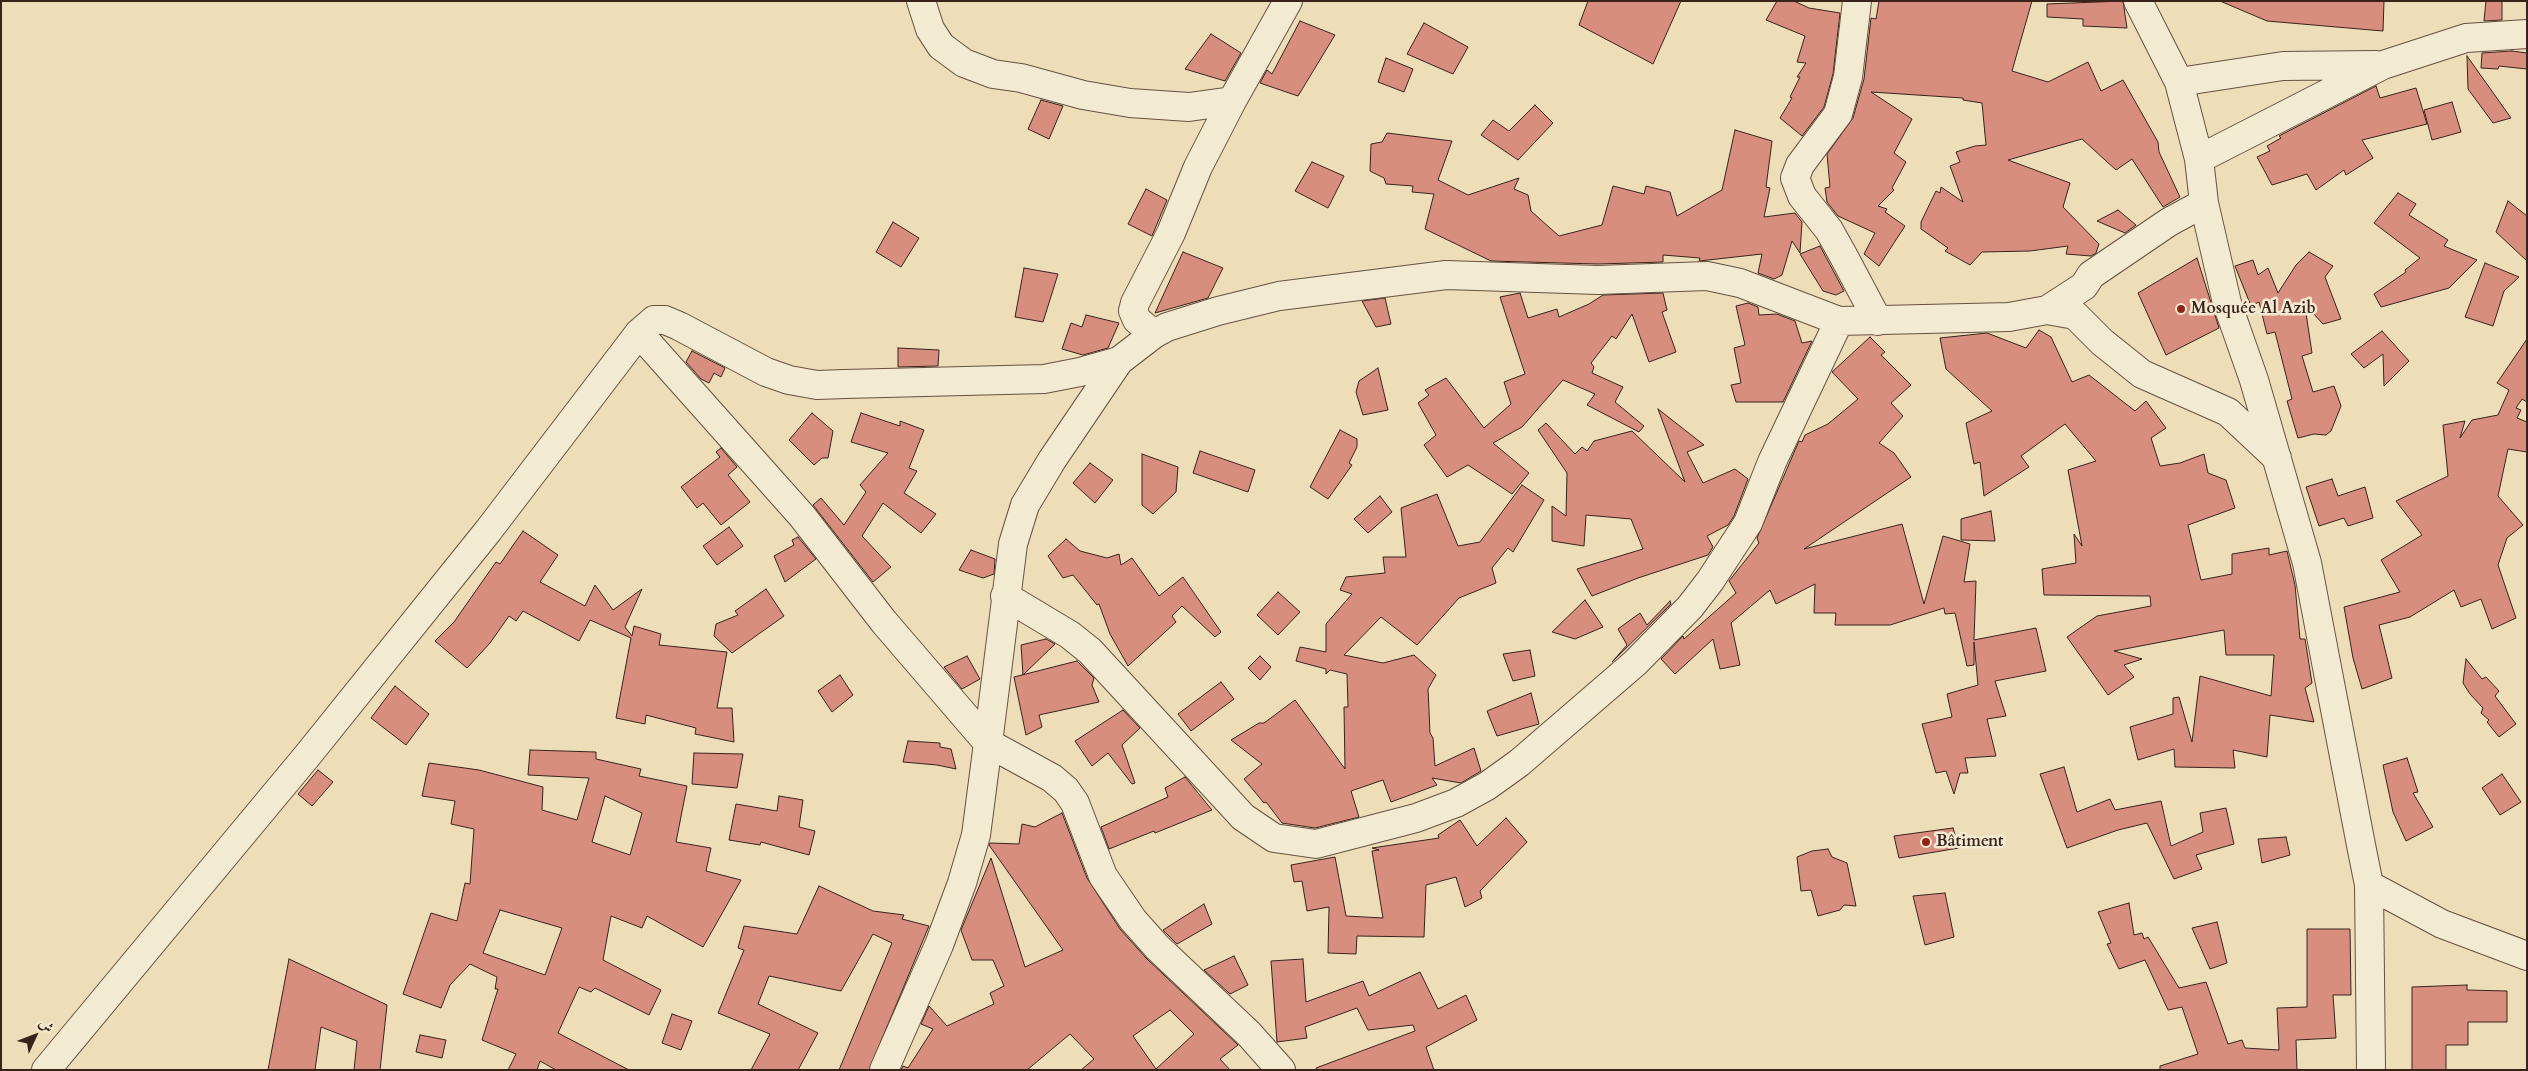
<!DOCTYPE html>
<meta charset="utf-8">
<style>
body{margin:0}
#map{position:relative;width:2528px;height:1071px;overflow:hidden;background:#eddeb9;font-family:Cardo,Amiri,serif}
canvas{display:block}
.frame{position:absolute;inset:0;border:2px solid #39221a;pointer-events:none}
.north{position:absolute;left:10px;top:1011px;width:50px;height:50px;-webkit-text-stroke:4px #f3ead2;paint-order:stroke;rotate:47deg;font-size:14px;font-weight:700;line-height:20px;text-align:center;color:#39221a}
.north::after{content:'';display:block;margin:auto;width:18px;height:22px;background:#39221a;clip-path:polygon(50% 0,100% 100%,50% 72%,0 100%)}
</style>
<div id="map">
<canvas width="2528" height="1071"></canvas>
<div class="frame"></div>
<div class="north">ش</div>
</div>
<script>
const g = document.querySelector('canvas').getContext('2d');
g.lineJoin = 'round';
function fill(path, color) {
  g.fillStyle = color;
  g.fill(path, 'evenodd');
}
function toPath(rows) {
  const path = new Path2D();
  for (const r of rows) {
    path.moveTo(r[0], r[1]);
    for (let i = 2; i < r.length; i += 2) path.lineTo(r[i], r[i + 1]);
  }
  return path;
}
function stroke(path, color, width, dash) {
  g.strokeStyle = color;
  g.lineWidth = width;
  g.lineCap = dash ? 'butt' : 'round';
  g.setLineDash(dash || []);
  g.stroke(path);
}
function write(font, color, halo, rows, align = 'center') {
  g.font = font + ' Cardo,serif';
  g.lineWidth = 5;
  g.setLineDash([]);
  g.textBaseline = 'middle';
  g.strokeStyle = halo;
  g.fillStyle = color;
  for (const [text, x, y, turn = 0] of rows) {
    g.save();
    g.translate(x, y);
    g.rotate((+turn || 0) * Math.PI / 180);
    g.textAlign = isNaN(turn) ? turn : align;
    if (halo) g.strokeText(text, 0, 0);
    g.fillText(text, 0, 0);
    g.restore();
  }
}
const building = toPath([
 [1588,1,1681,1,1653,64,1579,25,1588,1],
 [1777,1,1794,1,1809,8,1840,13,1833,74,1824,107,1802,136,1780,118,1792,98,1790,97,1800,77,1797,77,1806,63,1797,62,1805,36,1766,20,1777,1],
 [1879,1,2032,1,2012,71,2048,82,2088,62,2101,91,2123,80,2158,142,2159,152,2180,197,2163,207,2132,159,2116,170,2082,139,2008,160,2070,183,2063,207,2099,244,2096,253,2091,256,2066,254,2068,246,2030,251,1982,252,1970,265,1945,251,1948,248,1921,229,1921,222,1936,191,1940,193,1941,187,1963,202,1950,166,1960,162,1956,152,1975,146,1986,145,1982,103,1963,100,1963,98,1871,92,1912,119,1894,153,1906,162,1892,188,1894,190,1878,206,1887,209,1885,212,1905,226,1879,266,1864,254,1875,233,1838,216,1827,202,1825,188,1830,187,1827,154,1853,118,1864,79,1871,18,1876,19,1879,1],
 [2123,1,2127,28,2083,26,2083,19,2047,17,2047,4,2123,1],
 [2220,1,2384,1,2383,31,2267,21,2220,1],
 [2486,1,2502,1,2502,20,2484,21,2486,1],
 [1300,21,1335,35,1298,96,1260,83,1267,70,1272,74,1300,21],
 [1424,23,1468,47,1453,74,1407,54,1424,23],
 [1211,34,1241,53,1225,81,1185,69,1211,34],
 [2512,51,2527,53,2527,69,2499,66,2498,69,2481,68,2482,53,2512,51],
 [2467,56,2511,118,2493,123,2468,89,2467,56],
 [1386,58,1413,69,1404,92,1378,82,1386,58],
 [2376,86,2380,98,2416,88,2427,124,2362,140,2373,158,2346,175,2344,170,2316,190,2307,174,2272,185,2257,157,2270,151,2267,146,2281,138,2279,136,2376,86],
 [1041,100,1063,106,1049,139,1028,129,1041,100],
 [2452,102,2461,132,2432,140,2424,110,2452,102],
 [1535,105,1553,123,1518,160,1481,135,1493,120,1509,131,1535,105],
 [1735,130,1772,141,1766,187,1770,188,1764,217,1795,213,1802,222,1800,253,1792,241,1782,275,1774,279,1758,273,1762,254,1699,261,1700,258,1663,255,1663,262,1598,264,1491,261,1425,229,1434,194,1412,192,1413,186,1386,184,1384,178,1370,171,1371,144,1382,142,1387,133,1452,141,1438,180,1468,195,1519,178,1514,189,1528,195,1531,211,1559,236,1602,225,1613,186,1644,194,1646,186,1670,192,1677,216,1715,194,1722,190,1735,130],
 [1312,162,1344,176,1328,208,1295,191,1312,162],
 [1146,189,1167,200,1152,236,1128,224,1146,189],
 [2398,193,2416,204,2409,215,2448,240,2444,246,2477,260,2449,288,2381,307,2374,294,2406,272,2405,270,2420,258,2374,223,2398,193],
 [2508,201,2527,216,2527,261,2496,232,2508,201],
 [2118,210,2136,225,2125,233,2097,221,2118,210],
 [893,222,919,238,901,267,876,252,893,222],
 [1820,246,1844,291,1836,295,1823,291,1800,254,1820,246],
 [1183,252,1223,268,1208,298,1155,313,1183,252],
 [2309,252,2333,266,2325,277,2341,319,2323,324,2301,300,2306,313,2312,353,2302,356,2313,392,2334,386,2341,406,2331,431,2326,435,2314,434,2298,438,2287,401,2292,399,2275,332,2267,334,2259,302,2251,306,2235,266,2253,260,2258,275,2268,268,2278,293,2296,265,2309,252],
 [2197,258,2219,328,2166,355,2138,293,2197,258],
 [2485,263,2519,277,2504,291,2493,326,2465,317,2485,263],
 [1024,268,1058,274,1043,322,1015,317,1024,268],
 [1520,293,1528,318,1557,309,1559,317,1589,304,1603,295,1663,293,1667,310,1662,312,1676,352,1649,362,1632,314,1616,339,1612,336,1591,363,1594,367,1592,373,1623,387,1615,402,1644,426,1639,432,1587,405,1595,394,1563,380,1522,427,1493,443,1529,473,1512,494,1468,465,1447,477,1424,445,1436,435,1418,403,1429,395,1425,390,1446,378,1484,428,1511,404,1504,382,1525,374,1500,297,1520,293],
 [1385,298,1391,324,1376,327,1362,301,1385,298],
 [1748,303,1758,307,1759,315,1777,314,1795,321,1802,343,1812,341,1783,402,1736,402,1731,385,1741,383,1734,348,1745,345,1736,306,1748,303],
 [1086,315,1119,323,1108,348,1083,355,1062,349,1071,323,1082,327,1086,315],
 [2039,330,2051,337,2072,382,2089,375,2135,411,2146,401,2166,428,2151,438,2160,466,2180,463,2204,454,2208,473,2226,480,2235,508,2188,525,2201,580,2232,574,2232,554,2269,548,2269,555,2287,551,2295,585,2300,639,2305,639,2312,683,2305,688,2314,722,2270,715,2267,757,2233,750,2235,768,2175,767,2174,749,2138,760,2130,727,2173,714,2173,698,2179,697,2192,742,2200,676,2271,696,2274,655,2226,655,2224,630,2114,651,2142,659,2124,665,2134,677,2108,695,2067,637,2097,616,2151,606,2150,596,2044,595,2042,569,2076,563,2074,534,2082,546,2068,470,2096,461,2065,424,2021,456,2029,467,1984,496,1980,462,1974,464,1966,423,1992,411,1946,369,1940,338,1987,333,2026,348,2039,330],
 [2382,331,2409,361,2384,386,2383,354,2364,368,2351,354,2382,331],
 [1870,337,1885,352,1881,355,1911,385,1891,403,1903,416,1879,443,1894,453,1911,477,1804,549,1902,524,1924,604,1943,536,1970,544,1964,582,1976,581,1974,640,2036,628,2046,671,1995,681,2006,716,1987,719,1996,756,1965,758,1968,773,1960,773,1954,794,1946,771,1936,773,1922,724,1952,717,1947,694,1978,685,1974,642,1974,665,1967,666,1955,613,1945,614,1944,608,1890,625,1835,625,1836,613,1814,613,1815,584,1776,604,1770,590,1731,623,1740,665,1720,669,1713,639,1675,674,1661,659,1683,636,1684,639,1736,593,1729,581,1759,543,1757,538,1799,441,1802,442,1805,435,1828,424,1858,399,1832,372,1870,337],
 [2527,339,2527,402,2522,399,2516,408,2521,410,2517,418,2527,422,2527,452,2508,449,2498,496,2523,525,2507,538,2498,565,2516,618,2492,629,2481,599,2461,607,2454,590,2410,617,2379,625,2392,678,2362,689,2353,658,2344,607,2400,592,2381,560,2422,535,2396,501,2448,476,2443,425,2465,421,2460,438,2472,420,2498,415,2509,390,2497,383,2527,339],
 [898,348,939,350,938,366,898,367,898,348],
 [692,351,725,368,721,377,714,373,709,383,701,379,686,362,692,351],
 [1378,368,1388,410,1363,415,1356,392,1359,381,1378,368],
 [1658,409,1704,445,1687,452,1703,483,1735,469,1748,479,1734,516,1728,525,1707,536,1713,547,1708,555,1638,578,1592,596,1577,569,1643,549,1631,519,1586,515,1584,546,1552,541,1552,506,1566,516,1567,473,1538,430,1546,423,1575,454,1582,447,1587,451,1594,441,1632,431,1685,482,1658,409],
 [812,413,833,431,828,458,822,458,814,465,789,440,812,413],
 [861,413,900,426,900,421,924,430,909,468,917,471,904,493,936,514,921,533,883,503,862,536,891,567,873,582,813,505,821,498,844,525,866,492,860,485,888,453,851,442,861,413],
 [1340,430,1357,439,1357,447,1349,463,1352,465,1328,499,1310,487,1340,430],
 [721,448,737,467,728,475,750,502,721,525,703,503,697,508,681,487,720,457,716,452,721,448],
 [1200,451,1255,470,1248,492,1193,473,1200,451],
 [1142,454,1178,467,1176,492,1153,514,1142,505,1142,454],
 [1090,463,1113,480,1095,503,1073,483,1090,463],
 [2332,479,2338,496,2365,487,2373,518,2348,526,2344,518,2319,526,2306,487,2332,479],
 [1522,485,1544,500,1513,552,1508,548,1492,568,1496,583,1459,598,1417,645,1381,617,1344,655,1383,663,1414,655,1436,675,1428,689,1430,733,1433,738,1435,766,1474,748,1481,771,1461,783,1432,778,1437,785,1391,802,1383,780,1351,791,1359,817,1315,828,1282,823,1266,802,1264,803,1244,779,1262,764,1231,740,1259,723,1264,723,1295,700,1345,769,1344,707,1348,707,1347,674,1330,670,1326,674,1326,669,1296,661,1300,647,1326,652,1326,624,1352,594,1340,590,1346,577,1385,573,1383,557,1406,557,1401,508,1437,494,1458,546,1480,542,1522,485],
 [1380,496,1392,512,1368,533,1354,519,1380,496],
 [1991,511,1995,541,1961,540,1961,519,1991,511],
 [729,527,743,546,717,565,703,546,729,527],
 [523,531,558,555,540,582,585,606,595,585,613,610,642,589,625,627,632,636,634,626,661,634,659,645,727,652,717,708,732,708,734,742,695,734,696,728,646,715,645,724,616,718,631,638,590,620,579,641,523,611,516,621,509,616,490,643,467,668,435,641,454,622,496,562,500,564,523,531],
 [798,537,816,559,785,582,774,556,794,545,792,540,798,537],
 [1066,539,1080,551,1107,558,1119,554,1121,565,1132,558,1159,596,1183,577,1221,632,1215,637,1182,606,1172,616,1176,622,1128,666,1110,634,1099,604,1097,605,1073,575,1063,578,1048,556,1066,539],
 [971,550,995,559,994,574,983,578,959,570,971,550],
 [766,589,784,616,732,653,714,636,716,624,738,615,735,611,766,589],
 [1278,592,1300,612,1278,635,1257,615,1278,592],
 [1585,600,1603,627,1575,639,1552,632,1585,600],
 [1670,601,1671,604,1612,662,1627,645,1618,629,1640,613,1647,625,1670,601],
 [1046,639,1055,644,1023,675,1021,645,1046,639],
 [1530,650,1535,676,1513,681,1503,654,1530,650],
 [967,656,980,679,962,689,944,667,967,656],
 [1260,656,1271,667,1260,680,1248,668,1260,656],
 [2466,659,2482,679,2486,677,2499,691,2495,696,2516,724,2499,737,2487,722,2489,720,2481,713,2483,708,2470,694,2463,683,2466,659],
 [1077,661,1094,678,1092,685,1099,702,1039,715,1042,727,1026,735,1014,677,1077,661],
 [840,675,853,695,832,712,818,691,840,675],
 [1221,682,1234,699,1191,731,1178,714,1221,682],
 [395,686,429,714,406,745,371,718,395,686],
 [1531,693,1539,724,1497,736,1487,711,1531,693],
 [1123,710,1140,728,1122,745,1135,783,1132,784,1108,753,1092,766,1075,741,1123,710],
 [908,741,940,743,940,747,951,749,956,769,937,765,903,762,908,741],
 [530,750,596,752,596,759,641,769,639,776,687,786,676,842,711,848,706,871,741,880,703,947,647,916,642,928,611,916,603,960,661,990,649,1015,595,988,591,992,579,987,558,1033,629,1070,556,1070,540,1061,537,1070,508,1070,516,1054,482,1040,498,989,495,989,497,977,470,964,450,985,441,1008,403,994,431,913,457,921,465,883,470,884,474,829,451,824,455,801,422,796,429,763,479,770,543,787,542,810,577,820,589,778,528,775,530,750],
 [605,796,642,813,630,855,592,842,605,796],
 [500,910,562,928,545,975,483,953,500,910],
 [694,753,743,754,737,788,692,784,694,753],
 [2407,758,2418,792,2413,793,2433,827,2406,841,2393,812,2383,765,2407,758],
 [2064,767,2077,812,2110,799,2115,810,2161,801,2171,846,2203,832,2200,813,2226,808,2234,844,2196,855,2202,869,2174,879,2147,823,2118,830,2067,848,2040,774,2064,767],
 [318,770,333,782,312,806,298,794,318,770],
 [2502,774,2521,802,2500,815,2482,788,2502,774],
 [1185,777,1212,810,1155,833,1154,831,1109,849,1101,827,1168,797,1165,788,1185,777],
 [779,796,803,800,799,827,815,831,809,855,761,842,760,845,729,840,736,804,777,811,779,796],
 [1062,813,1087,878,1120,929,1146,958,1238,1045,1220,1059,1230,1070,1081,1070,1094,1059,1070,1034,1027,1070,901,1070,903,1066,908,1068,933,1029,921,1024,929,1006,947,1026,994,1004,990,993,1004,986,993,960,972,960,961,930,991,858,1025,967,1063,950,989,845,990,843,1019,844,1022,824,1035,827,1062,813],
 [1170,1010,1194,1034,1156,1069,1133,1036,1170,1010],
 [1506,818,1527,842,1480,891,1482,898,1465,907,1456,877,1426,885,1424,937,1357,936,1356,954,1328,953,1329,907,1307,911,1302,881,1294,882,1291,865,1335,857,1346,916,1383,918,1372,851,1379,850,1372,848,1439,838,1438,835,1460,820,1477,846,1506,818],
 [1953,828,1959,848,1899,858,1894,836,1953,828],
 [2286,837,2290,855,2262,863,2258,839,2286,837],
 [1828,849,1832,857,1847,863,1856,906,1844,905,1840,910,1818,916,1811,890,1801,891,1797,857,1812,851,1828,849],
 [819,886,873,911,904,915,902,919,929,926,869,1070,839,1070,892,943,873,934,841,991,769,976,758,1004,818,1033,798,1070,751,1070,770,1034,718,1013,744,950,738,948,744,926,797,934,819,886],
 [1945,893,1954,937,1925,945,1913,896,1945,893],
 [2129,903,2134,935,2142,933,2144,939,2148,937,2179,988,2206,982,2228,1044,2242,1040,2245,1048,2279,1050,2277,1008,2307,1007,2307,929,2350,929,2351,995,2333,995,2336,1038,2296,1040,2297,1070,2160,1070,2160,1066,2198,1054,2182,1007,2168,1010,2145,960,2119,969,2107,944,2111,943,2098,912,2129,903],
 [1204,904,1212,924,1177,944,1163,930,1204,904],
 [2217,922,2227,963,2210,969,2192,928,2217,922],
 [1234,956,1248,985,1230,994,1204,970,1234,956],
 [289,959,387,1005,380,1070,354,1070,357,1041,321,1027,315,1070,268,1070,289,959],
 [1303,959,1306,1002,1363,981,1369,996,1420,972,1438,1009,1466,995,1477,1020,1426,1047,1434,1070,1317,1070,1316,1068,1415,1031,1413,1025,1368,1030,1357,1008,1305,1027,1307,1038,1277,1042,1271,961,1303,959],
 [2467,985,2467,990,2507,991,2507,1022,2468,1022,2468,1045,2446,1045,2446,1070,2412,1070,2412,987,2467,985],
 [672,1014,692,1021,681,1050,662,1043,672,1014],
 [420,1035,446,1040,442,1058,416,1052,420,1035]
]);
const minor = toPath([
 [921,1,930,29,941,46,964,63,993,74,1021,78,1083,95,1130,103,1189,107,1232,101],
 [1857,1,1848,77,1838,114,1800,165,1795,178,1802,196,1829,230,1843,255,1878,321],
 [2138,1,2179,82],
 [2199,159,2179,82,2283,66,2376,65],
 [2047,310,2075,315,2102,342,2142,374,2228,412,2277,458],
 [639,333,802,516,884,622,988,743,1013,544,1025,505,1052,460,1119,361],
 [1154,334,1137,320,1133,311,1135,303,1171,233,1198,167,1232,101,1288,1],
 [1005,596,1070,635,1090,651,1243,817,1274,838,1316,844,1416,818,1456,803,1487,786,1519,763,1635,663,1690,607,1710,581,1748,523,1772,462,1839,321],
 [2369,885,2442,924,2527,956],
 [46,1070,307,756,488,531,639,333,654,320,665,320,679,326,766,372,789,380,817,385,845,384,1044,379,1080,372,1119,361,1154,334,1167,327,1218,311,1279,296,1446,275,1598,280,1707,276,1740,283,1839,321,2009,317,2047,310,2084,286,2091,275,2169,222,2204,203],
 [884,1070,939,945,962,883,976,835,988,743,1052,778,1066,790,1075,803,1103,876,1133,920,1157,947,1249,1034,1281,1070],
 [2371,1070,2369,885,2361,845,2307,563,2254,380,2227,303,2204,203,2199,159,2383,65,2466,38,2527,34]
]);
const markers = [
 [2181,309,5,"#8f2418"],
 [1926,842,5,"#8f2418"]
];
const poiNames = [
 ["Mosquée Al Azib",2191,309],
 ["Bâtiment",1936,842]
];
fill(building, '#d88e7f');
stroke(building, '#39221a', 1);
stroke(minor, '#665142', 30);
stroke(minor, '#f3ead2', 28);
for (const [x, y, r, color] of markers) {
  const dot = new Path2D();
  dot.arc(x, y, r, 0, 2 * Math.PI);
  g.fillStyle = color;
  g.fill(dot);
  stroke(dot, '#f3ead2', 2);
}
write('bold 16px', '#39221a', '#f3ead2', poiNames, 'left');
</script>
